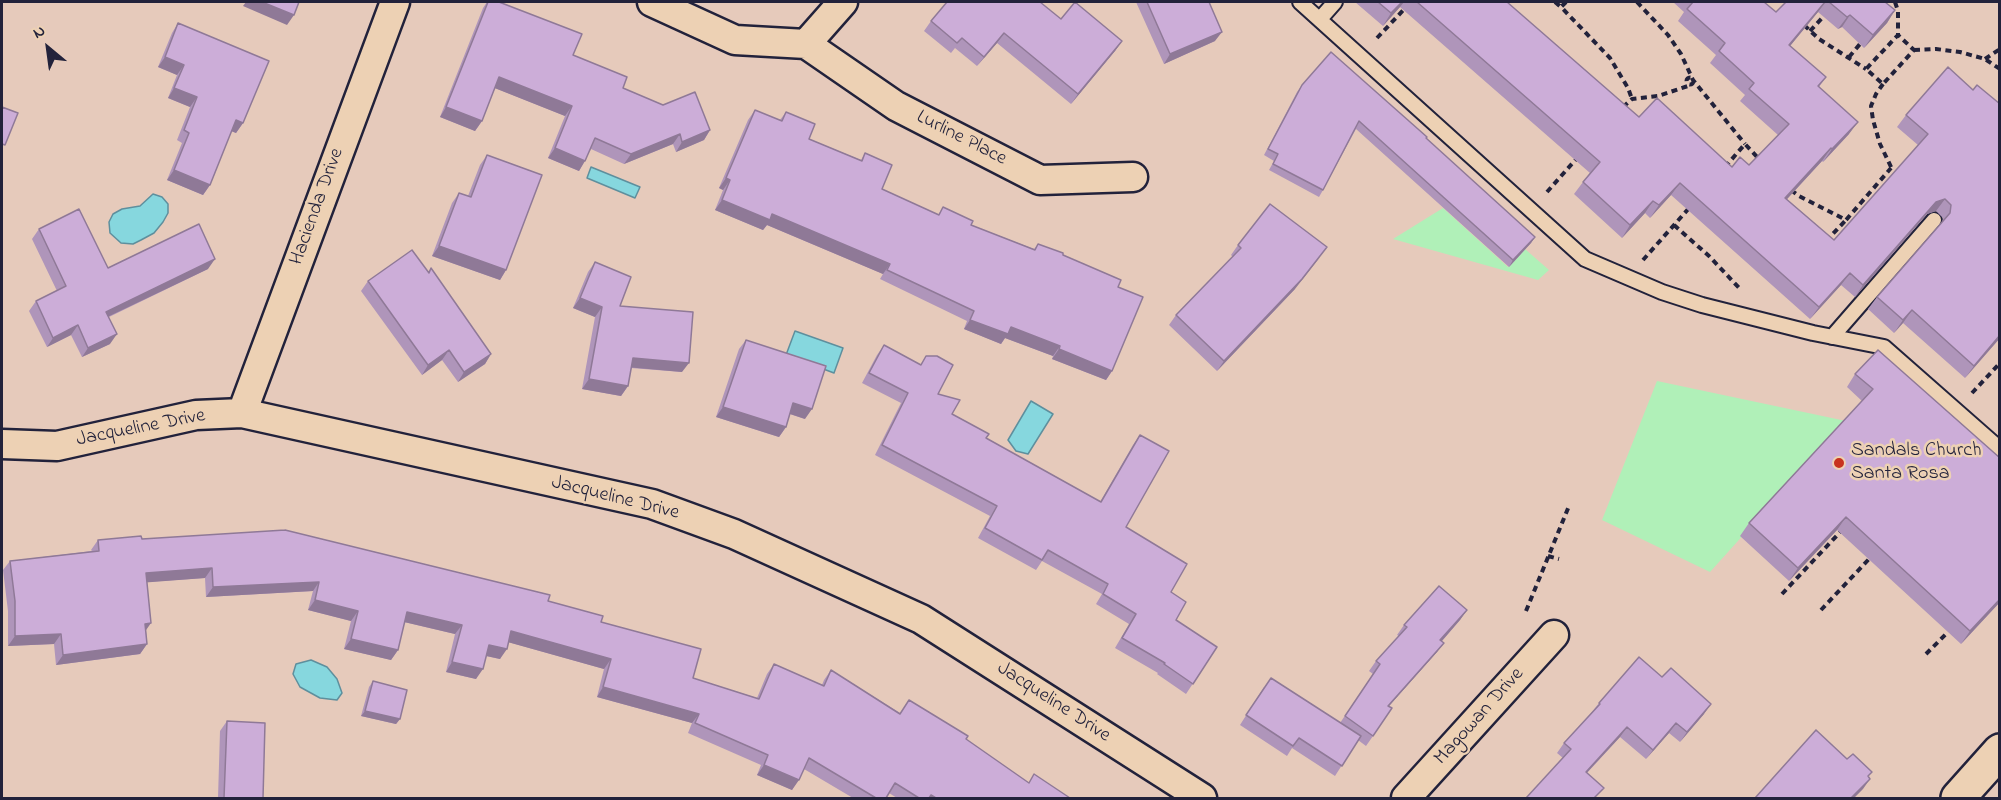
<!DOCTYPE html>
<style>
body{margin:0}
#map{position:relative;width:2001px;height:800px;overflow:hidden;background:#e6cabb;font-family:"Indie Flower",sans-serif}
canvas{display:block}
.frame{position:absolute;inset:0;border:3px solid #22223b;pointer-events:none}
.north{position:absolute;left:18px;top:18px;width:60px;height:60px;-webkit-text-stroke:4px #edd1b4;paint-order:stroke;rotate:331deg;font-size:16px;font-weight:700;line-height:24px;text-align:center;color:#22223b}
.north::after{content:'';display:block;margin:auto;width:21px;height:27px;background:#22223b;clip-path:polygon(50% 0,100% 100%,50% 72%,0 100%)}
</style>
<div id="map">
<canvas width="2001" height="800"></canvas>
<div class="frame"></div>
<div class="north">N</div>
</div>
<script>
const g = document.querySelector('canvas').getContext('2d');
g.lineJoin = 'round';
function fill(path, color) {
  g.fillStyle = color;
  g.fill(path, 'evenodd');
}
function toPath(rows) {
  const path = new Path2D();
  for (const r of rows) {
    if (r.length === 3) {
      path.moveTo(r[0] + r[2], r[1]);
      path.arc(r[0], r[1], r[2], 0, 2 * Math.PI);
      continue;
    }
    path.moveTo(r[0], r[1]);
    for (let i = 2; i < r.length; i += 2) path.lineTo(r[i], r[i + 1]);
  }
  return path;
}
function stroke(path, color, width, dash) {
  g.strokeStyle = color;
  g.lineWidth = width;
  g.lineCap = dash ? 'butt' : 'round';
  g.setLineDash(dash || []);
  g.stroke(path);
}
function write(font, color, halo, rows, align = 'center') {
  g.font = font + ' "Indie Flower",sans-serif';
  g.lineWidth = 5;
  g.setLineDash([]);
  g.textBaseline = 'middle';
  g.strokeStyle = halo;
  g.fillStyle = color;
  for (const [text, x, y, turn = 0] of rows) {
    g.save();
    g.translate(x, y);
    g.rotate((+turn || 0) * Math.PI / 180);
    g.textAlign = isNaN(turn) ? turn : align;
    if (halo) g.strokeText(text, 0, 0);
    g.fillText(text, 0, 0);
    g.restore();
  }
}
const green = toPath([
 [1443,208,1508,267,1525,249,1549,270,1538,280,1393,239],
 [1657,381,1846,421,1710,572,1602,520]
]);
const water = toPath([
 [591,167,640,187,635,198,587,178,591,167],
 [153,194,162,197,168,204,168,213,163,222,154,233,141,240,133,244,121,243,110,233,109,222,113,214,122,209,140,206,153,194],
 [795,331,843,348,834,373,786,355,795,331],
 [1031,401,1053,414,1028,454,1016,451,1008,440,1031,401],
 [311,660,327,667,337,679,342,693,337,700,320,698,300,687,293,674,296,664,311,660]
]);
const path = toPath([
 [1555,2,1561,7],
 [1566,2,1561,7,1610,58,1628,88,1632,99],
 [1637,2,1668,35,1681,54,1693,80,1745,144],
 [1895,2,1898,11,1898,35,1866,69,1883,84,1914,50,1898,35],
 [1804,25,1819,39,1866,69],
 [1810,31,1823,17],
 [1377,38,1411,2],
 [1914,50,1936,49,1960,52,1985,59,2000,69],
 [1849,57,1860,44],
 [1985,59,2000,49],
 [1690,81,3.5],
 [1883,84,1876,94,1871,106,1873,120,1880,144,1892,169],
 [1623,107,1632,99,1658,96,1691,85],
 [1725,167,1745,144,1760,160],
 [1791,190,1799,196,1846,220,1891,168],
 [1547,192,1578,157],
 [1674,225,1709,256,1741,290],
 [1826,241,1846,220],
 [1643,260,1690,207],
 [1972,393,2000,363],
 [1548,556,1559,559],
 [1782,594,1843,529],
 [1821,610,1869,559],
 [1526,611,1569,506],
 [1926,654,1948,632]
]);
const service = toPath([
 [1300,2,1585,259,1662,292,1702,305,1813,333,1884,347,2000,449],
 [1320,19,1335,2],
 [1832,337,1934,220]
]);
const minor = toPath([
 [652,2,735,40,806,44],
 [806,44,896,106,1040,180,1133,177],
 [806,44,843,2],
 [242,413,395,2],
 [2,444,57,446,196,415,242,413,652,504,734,534,921,619,1202,798],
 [1406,798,1554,635]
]);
const tertiary = toPath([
 [1958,798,2000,751]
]);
const wall = toPath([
 [487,2,499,2,573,55,623,88,710,130,704,140,676,152,673,144,624,164,591,149,579,171,548,158,565,116,495,88,482,121,475,131,440,117,483,8],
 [1136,2,1209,2,1215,41,1164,64],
 [1355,2,1507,2,1639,117,1732,167,1749,165,1778,135,1740,101,1745,95,1710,63,1716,55,1678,21,1684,12,1673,2,1764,2,1776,12,1786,2,1885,2,1895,10,1887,23,1864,48,1842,27,1838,29,1818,12,1790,46,1826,77,1819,87,1849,134,1823,162,1822,161,1787,199,1834,240,1918,145,1897,127,1906,115,1973,90,2000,104,2000,338,1965,378,1903,323,1894,333,1868,309,1877,297,1942,223,1943,218,1936,211,1927,214,1855,297,1841,285,1810,319,1671,195,1650,218,1645,213,1622,238,1574,194,1583,182,1590,173,1400,7,1383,26],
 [1061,19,1122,41,1115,51,1071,104,997,43,977,66,955,48,951,53,924,31,931,21],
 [178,23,243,123,236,133,231,131,210,185,203,195,167,180,182,143,177,140,190,107,168,98,177,75,158,67,172,33],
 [1302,85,1426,138,1535,237,1531,243,1509,267,1356,129,1323,190,1319,197,1269,170,1274,161,1264,155,1297,92],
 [755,110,780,120,786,112,809,139,861,160,865,153,882,189,938,215,943,207,971,225,1034,249,1038,244,1063,255,1118,287,1112,371,1106,380,1052,359,1053,356,1005,338,1001,344,964,329,967,321,880,279,883,274,767,225,763,230,715,210,723,190,719,188,748,120],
 [487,155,506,270,500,280,432,256,452,203,459,193,468,196,480,165],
 [39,229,108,268,208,269,109,317,110,344,82,357,71,335,47,347,29,311,36,301,57,291,32,239],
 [1238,245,1295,289,1217,371,1169,325,1176,315,1233,257,1231,255],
 [595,262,620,306,682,372,631,368,628,386,621,396,582,389,595,317,573,308,588,272],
 [431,268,491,354,485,364,458,382,442,360,422,375,361,291,368,281,428,272],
 [746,340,805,419,790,414,786,427,779,437,716,417,739,349],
 [884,345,920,365,926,356,938,394,952,414,986,438,1100,502,1133,445,1140,435,1126,527,1171,592,1176,620,1217,647,1186,694,1157,674,1158,673,1115,648,1129,624,1096,604,1102,594,1042,561,1036,570,978,538,990,516,875,455,901,403,862,383,877,355],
 [1878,350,2000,602,1961,644,1837,530,1789,581,1740,536,1749,523,1862,401,1847,387,1855,374],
 [142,539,548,601,601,622,693,678,757,698,767,674,774,664,822,685,824,680,831,670,900,713,909,700,1029,783,1070,798,897,798,889,793,886,798,853,798,804,769,792,790,757,775,761,765,688,733,692,723,597,697,604,669,508,642,500,659,486,656,476,679,446,672,455,634,404,622,398,650,391,660,344,649,351,621,308,610,313,591,206,597,205,578,147,582,146,631,147,644,140,654,56,665,54,644,8,646,8,611,3,570,10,561,92,551,91,550,98,540],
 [1467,610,1460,620,1442,641,1437,652,1389,706,1373,736,1366,746,1358,740,1335,776,1292,748,1287,756,1240,725,1264,687,1340,723,1373,674,1369,671,1376,661,1399,636,1397,635,1404,625],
 [373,681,400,719,396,724,361,716,369,687],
 [1599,703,1704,714,1680,742,1669,733,1646,759,1620,737,1587,773,1563,758,1557,753,1564,743,1592,712],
 [227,721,263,798,218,798,220,731]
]);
const shadedWall = toPath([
 [246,2,262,2,294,15,287,25,243,6],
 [1402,2,1404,2,1400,7,1383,26,1391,13],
 [1825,2,1818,12,1781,57,1789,45],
 [1895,10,1887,23,1864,48,1873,35],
 [1850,15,1842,27,1838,29,1847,17],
 [1222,32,1215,41,1164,64,1170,54],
 [1004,33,997,43,977,66,984,57],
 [1122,41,1115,51,1071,104,1078,94],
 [165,57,184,65,177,75,158,67],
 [499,77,572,106,565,116,492,87],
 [174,88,197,97,190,107,168,98],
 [446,107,482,121,475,131,440,117],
 [236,120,243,123,236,133,229,130],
 [1858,122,1849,134,1823,162,1832,149],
 [710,130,704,140,676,152,682,142],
 [680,134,673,144,624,164,631,154],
 [555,148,585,161,579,171,548,158],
 [1831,148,1822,161,1777,210,1785,198],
 [174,170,210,185,203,195,167,180],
 [726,178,730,180,723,190,719,188],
 [1680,183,1671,195,1650,218,1659,205],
 [1945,199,1936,211,1927,214,1855,297,1863,285,1936,202],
 [722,200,772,214,890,264,883,274,767,225,763,230,715,210],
 [1653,201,1645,213,1622,238,1630,225],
 [1535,237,1531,243,1509,267,1513,260],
 [439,246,506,270,500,280,432,256],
 [1320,257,1295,289,1217,371,1224,361],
 [215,259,208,269,99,321,106,312],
 [1850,273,1841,285,1810,319,1819,307],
 [580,298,602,307,595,317,573,308],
 [1912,310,1903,323,1894,333,1903,320],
 [970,320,1011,327,1060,346,1053,356,1005,338,1001,344,964,329],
 [78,325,71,335,47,347,53,338],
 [117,334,110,344,82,357,88,348],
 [2000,335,2000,338,1965,378,1974,366],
 [1059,349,1112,371,1106,380,1052,359],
 [449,350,442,360,422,375,428,365],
 [491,354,485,364,458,382,464,372],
 [633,358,689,363,682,372,626,367],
 [589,379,628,386,621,396,582,389],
 [793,403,812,409,805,419,787,413],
 [723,407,786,427,779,437,716,417],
 [1846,517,1837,530,1789,581,1798,568],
 [212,568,205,578,139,583,146,573],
 [319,582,313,591,206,597,213,587],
 [2000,599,2000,602,1961,644,1970,631],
 [315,600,358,611,351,621,308,610],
 [1467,610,1460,620,1434,650,1440,640],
 [407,612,462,625,455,634,400,621],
 [151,623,144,633,145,624],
 [511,631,611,659,604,669,504,641],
 [61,634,54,644,8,646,15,636],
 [351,639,398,650,391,660,344,649],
 [1444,643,1437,652,1381,715,1388,706],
 [147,644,140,654,56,665,63,655],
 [489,645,507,649,500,659,482,655],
 [452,662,483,669,476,679,446,672],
 [603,687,699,714,692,723,597,697],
 [1711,704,1704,714,1680,742,1687,732],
 [365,711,400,719,396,724,361,716],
 [1676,723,1669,733,1646,759,1653,750],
 [1627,727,1620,737,1579,781,1586,772],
 [764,765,799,780,792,790,757,775],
 [1870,779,1863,789,1854,798,1851,798]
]);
const building = toPath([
 [262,2,299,2,294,15,262,2],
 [488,2,499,2,582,34,573,55,627,77,623,88,663,105,695,92,710,130,682,142,680,134,631,154,595,138,585,161,555,148,572,106,499,77,482,121,446,107,488,2],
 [947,2,1040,2,1061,19,1075,2,1122,41,1078,94,1004,33,984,57,962,38,957,43,931,21,947,2],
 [1147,2,1209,2,1222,32,1170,54,1147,2],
 [1378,2,1402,2,1391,13,1378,2],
 [1417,2,1507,2,1639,117,1657,98,1732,167,1740,157,1749,165,1789,124,1749,89,1754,83,1719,51,1725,43,1687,9,1693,2,1764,2,1776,12,1786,2,1825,2,1789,45,1826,77,1818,86,1858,122,1832,149,1831,148,1785,198,1834,240,1928,134,1906,115,1948,67,1973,90,1977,85,2000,104,2000,335,1974,366,1912,310,1903,320,1877,297,1950,213,1951,205,1945,199,1936,202,1863,285,1850,273,1819,307,1680,183,1659,205,1653,201,1630,225,1583,182,1600,162,1417,2],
 [1829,2,1885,2,1895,10,1873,35,1850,15,1847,17,1829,2],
 [178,23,269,61,243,123,236,120,210,185,174,170,189,133,184,130,197,97,174,88,184,65,165,57,178,23],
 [1331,52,1427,137,1426,138,1535,237,1513,260,1359,121,1323,190,1273,164,1278,154,1268,149,1302,85,1331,52],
 [2,107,18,113,5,145,2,144,2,107],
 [755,110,782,121,786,112,815,124,809,139,862,161,865,153,892,165,882,189,939,215,943,207,973,221,971,225,1035,250,1038,244,1063,253,1063,255,1121,280,1118,287,1143,297,1112,371,1059,349,1060,346,1011,327,1008,334,970,320,974,311,887,270,890,264,772,214,770,220,722,200,730,180,726,178,755,110],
 [487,155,542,175,506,270,439,246,459,193,471,197,487,155],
 [1270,204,1327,247,1302,279,1224,361,1176,315,1241,248,1238,245,1270,204],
 [79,209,108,268,199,224,215,259,106,312,117,334,88,348,78,325,53,338,36,301,66,286,39,229,79,209],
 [412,250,429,273,431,268,491,354,464,372,449,350,428,365,368,281,412,250],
 [595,262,631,277,620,306,693,312,689,363,633,358,628,386,589,379,602,307,580,298,595,262],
 [746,340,826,366,812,409,793,403,786,427,723,407,746,340],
 [884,345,921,365,926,356,937,356,953,365,938,394,960,400,952,414,989,434,986,438,1101,502,1140,435,1169,451,1126,527,1187,564,1171,592,1186,602,1176,620,1217,647,1193,684,1164,664,1165,663,1122,638,1136,614,1103,594,1108,584,1048,550,1042,560,985,528,997,506,882,445,908,393,869,373,884,345],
 [1878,350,2000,458,2000,599,1970,631,1846,517,1798,568,1749,523,1873,389,1855,374,1878,350],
 [285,530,550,595,548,601,603,616,601,622,701,649,693,678,759,699,774,664,824,686,831,670,900,714,909,700,968,736,966,739,1029,783,1034,774,1070,798,936,798,931,795,929,798,919,798,895,783,886,798,876,798,809,758,799,780,764,765,768,755,695,723,699,714,603,687,611,659,511,631,507,649,489,645,483,669,452,662,462,625,407,612,398,650,351,639,358,611,315,600,319,582,213,587,212,568,146,573,151,623,145,624,147,644,63,655,61,634,15,636,15,601,10,561,99,551,98,540,141,536,142,539,285,530],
 [1439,586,1467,610,1440,640,1444,643,1388,706,1392,708,1373,736,1345,716,1380,664,1376,661,1407,627,1404,625,1439,586],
 [1639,657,1662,677,1671,668,1711,704,1687,732,1676,723,1653,750,1627,727,1586,772,1604,788,1594,798,1526,798,1571,749,1564,743,1600,704,1599,703,1639,657],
 [1271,678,1361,736,1342,766,1299,738,1293,746,1246,715,1271,678],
 [373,681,407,690,400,719,365,711,373,681],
 [227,721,265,723,263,798,224,798,227,721],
 [1816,730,1847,759,1853,754,1872,772,1868,776,1870,779,1851,798,1755,798,1816,730]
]);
const markers = [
 [1839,463,6,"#c8321e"]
];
const streetNames = [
 ["Lurline Place",961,139,27],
 ["Hacienda Drive",318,207,-70],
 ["Jacqueline Drive",141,429,-11],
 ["Jacqueline Drive",615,499,14],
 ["Jacqueline Drive",1053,703,33],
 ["Magowan Drive",1480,717,-48]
];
const poiNames = [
 ["Sandals Church",1851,452],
 ["Santa Rosa",1851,475]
];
fill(green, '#b0f0b8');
fill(water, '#86d7de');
stroke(water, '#5e8f9d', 1.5);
stroke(service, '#22223b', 18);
stroke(minor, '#22223b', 33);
stroke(tertiary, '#22223b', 38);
stroke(path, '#22223b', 4, [6, 4.5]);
stroke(service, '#edd1b4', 14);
stroke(minor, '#edd1b4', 28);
stroke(tertiary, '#edd1b4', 33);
fill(wall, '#af95ba');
fill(shadedWall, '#8f7997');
fill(building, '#ccadd8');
stroke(building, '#8f7997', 1.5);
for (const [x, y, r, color] of markers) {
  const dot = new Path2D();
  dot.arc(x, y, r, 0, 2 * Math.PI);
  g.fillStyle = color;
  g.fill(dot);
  stroke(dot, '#edd1b4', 2);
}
write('20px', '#22223b', '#edd1b4', streetNames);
write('20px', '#22223b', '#edd1b4', poiNames, 'left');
</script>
